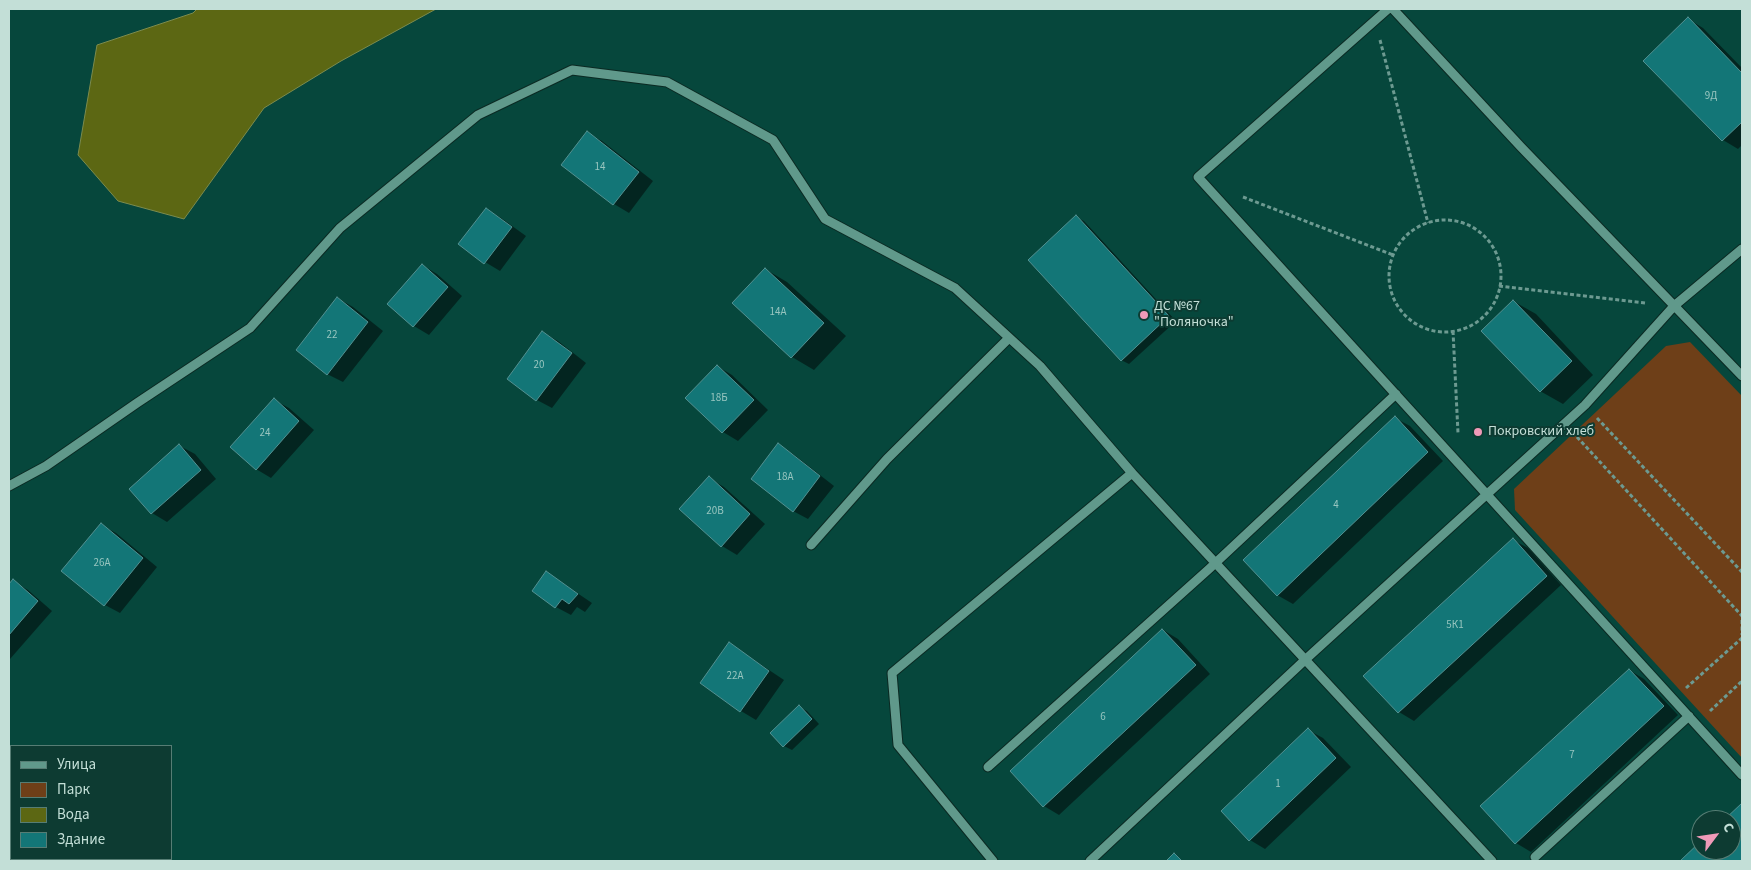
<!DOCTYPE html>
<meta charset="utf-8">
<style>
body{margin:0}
#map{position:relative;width:1751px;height:870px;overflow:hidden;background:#06473c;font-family:"Source Sans 3",sans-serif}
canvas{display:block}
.frame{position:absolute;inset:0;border:10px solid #c3dfd7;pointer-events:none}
.legend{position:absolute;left:10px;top:745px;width:162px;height:115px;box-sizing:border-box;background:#0d3b32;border:1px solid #567d74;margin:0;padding:6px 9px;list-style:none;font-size:15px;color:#c3dfd7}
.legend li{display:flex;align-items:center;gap:10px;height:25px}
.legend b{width:25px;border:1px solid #567d74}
.north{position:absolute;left:1691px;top:810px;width:50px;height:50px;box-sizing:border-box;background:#0d3b32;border:1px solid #567d74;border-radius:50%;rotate:59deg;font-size:14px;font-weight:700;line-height:20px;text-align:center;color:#c3dfd7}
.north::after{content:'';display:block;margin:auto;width:18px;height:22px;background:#ef9ab8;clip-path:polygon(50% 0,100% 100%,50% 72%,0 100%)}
</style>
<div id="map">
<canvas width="1751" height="870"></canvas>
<div class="frame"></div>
<ul class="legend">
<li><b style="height:6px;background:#60998b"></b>Улица</li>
<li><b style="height:14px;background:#6e3f18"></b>Парк</li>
<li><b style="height:14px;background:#5c6713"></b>Вода</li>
<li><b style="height:14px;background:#137677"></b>Здание</li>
</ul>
<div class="north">С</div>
</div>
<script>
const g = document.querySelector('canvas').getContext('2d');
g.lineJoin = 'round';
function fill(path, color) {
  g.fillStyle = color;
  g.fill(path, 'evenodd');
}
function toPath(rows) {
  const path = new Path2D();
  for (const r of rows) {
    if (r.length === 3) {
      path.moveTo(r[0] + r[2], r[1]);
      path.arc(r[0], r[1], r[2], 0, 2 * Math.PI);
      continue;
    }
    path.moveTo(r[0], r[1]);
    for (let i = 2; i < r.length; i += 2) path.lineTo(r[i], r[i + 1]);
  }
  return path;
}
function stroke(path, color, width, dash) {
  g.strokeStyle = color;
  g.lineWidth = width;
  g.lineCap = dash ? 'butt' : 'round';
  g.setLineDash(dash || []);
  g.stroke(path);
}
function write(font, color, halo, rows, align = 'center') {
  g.font = font + ' "Source Sans 3",sans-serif';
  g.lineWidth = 4;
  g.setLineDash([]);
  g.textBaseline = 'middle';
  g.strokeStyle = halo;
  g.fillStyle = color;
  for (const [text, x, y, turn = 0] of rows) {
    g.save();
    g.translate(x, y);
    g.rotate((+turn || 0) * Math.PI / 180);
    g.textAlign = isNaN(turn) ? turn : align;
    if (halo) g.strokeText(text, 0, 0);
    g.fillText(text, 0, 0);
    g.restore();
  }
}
const green = toPath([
 [1690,342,1742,396,1742,758,1515,510,1514,489,1666,346]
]);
const water = toPath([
 [197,9,436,9,341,61,264,108,184,219,118,201,78,155,97,45,193,13,197,9]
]);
const shadow = toPath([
 [1688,19,1703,28,1742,68,1742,145,1738,149,1723,140,1645,61],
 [587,133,602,141,653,181,629,213,614,204,563,164],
 [486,209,501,218,526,236,500,271,485,262],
 [1076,217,1084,221,1176,321,1129,364,1121,360],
 [422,265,437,274,462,296,429,335,414,326],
 [765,269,787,282,846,336,814,370,792,357,734,303],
 [337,298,353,307,383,331,343,382,327,374],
 [1513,301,1536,314,1593,375,1563,404,1540,391],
 [543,333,558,341,586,363,552,408,537,400],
 [717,366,732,375,768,410,738,441,723,432,687,398],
 [274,400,289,408,314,430,271,478,256,469],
 [1395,418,1410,426,1443,461,1293,604,1277,595],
 [778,445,793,454,834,486,808,519,793,511],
 [180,446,195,454,216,479,167,522,152,513],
 [709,478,724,487,765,524,737,555,722,546],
 [101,525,116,533,157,567,120,613,105,605],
 [1513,540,1528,548,1561,585,1414,721,1399,712,1365,676],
 [546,572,592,603,585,612,577,607,571,615,556,607],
 [13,581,28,590,52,611,10,659,9,658,9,586],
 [1163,630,1178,639,1210,674,1059,815,1044,806],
 [730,644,784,680,756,720,741,711],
 [1629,670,1644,679,1678,715,1531,852,1516,843],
 [799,707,807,711,819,724,792,750,784,746,772,733],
 [1308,730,1323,738,1351,767,1265,849,1250,840,1222,811],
 [1742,805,1742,861,1681,861,1701,843,1701,850,1731,850,1731,820,1726,820]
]);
const building = toPath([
 [1688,17,1742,73,1742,122,1722,141,1643,61,1688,17],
 [587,131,639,172,613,205,561,165,587,131],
 [486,208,512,227,484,264,458,244,486,208],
 [1076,215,1169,316,1121,361,1028,260,1076,215],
 [422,264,448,287,413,327,387,304,422,264],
 [765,268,824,323,791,358,732,303,765,268],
 [337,297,368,322,327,375,296,350,337,297],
 [1513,300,1572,361,1540,392,1481,331,1513,300],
 [542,331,572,353,536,401,507,379,542,331],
 [717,365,754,400,722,433,685,398,717,365],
 [274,398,299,421,256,470,230,447,274,398],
 [1395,416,1428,452,1277,596,1243,560,1395,416],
 [778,443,820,476,793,512,751,479,778,443],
 [179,444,201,470,151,514,129,489,179,444],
 [709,476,750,514,721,547,679,509,709,476],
 [101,523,143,558,104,606,61,571,101,523],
 [1513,538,1547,576,1398,713,1363,676,1513,538],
 [546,571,578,594,569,604,562,599,555,608,532,591,546,571],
 [13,579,38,601,9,635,9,584,13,579],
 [1162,629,1196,665,1043,807,1010,771,1162,629],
 [729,642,769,671,740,712,700,683,729,642],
 [1629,669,1664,706,1515,844,1480,806,1629,669],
 [799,705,812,719,783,747,770,733,799,705],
 [1308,728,1336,758,1249,841,1221,811,1308,728],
 [1742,803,1742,861,1680,861,1701,841,1701,850,1731,850,1731,820,1724,820,1742,803],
 [1174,853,1182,861,1166,861,1174,853]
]);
const path = toPath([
 [1380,40,1428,223],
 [1243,197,1393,255],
 [1445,276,56],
 [1499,286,1645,303],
 [1453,331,1458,433],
 [1597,418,1742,572],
 [1577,437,1742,616],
 [1742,620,1742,635],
 [1686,688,1742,638],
 [1710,711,1742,681]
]);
const minor = toPath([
 [1388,9,1198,177,1742,775],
 [1393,9,1521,147,1742,376],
 [9,486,46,466,137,403,250,328,340,228,478,115,572,70,667,82,773,140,825,219,955,288,1040,366,1132,473,1492,861],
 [811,545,887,459,1009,338],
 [988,767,1209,569,1396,394],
 [1535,857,1689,716],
 [993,861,898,745,892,673,1132,473],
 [1090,861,1306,659,1585,405,1674,306,1742,249]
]);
const markers = [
 [1144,315,5,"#ef9ab8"],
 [1478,432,5,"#ef9ab8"]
];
const numberNames = [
 ["9Д",1711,97],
 ["14",600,168],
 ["14А",778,313],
 ["22",332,336],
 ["20",539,366],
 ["18Б",719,399],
 ["24",265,434],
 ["18А",785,478],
 ["4",1336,506],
 ["20В",715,512],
 ["26А",102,564],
 ["5К1",1455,626],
 ["22А",735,677],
 ["6",1103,718],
 ["7",1572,756],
 ["1",1278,785]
];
const poiNames = [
 ["ДС №67",1154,307],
 ["\"Поляночка\"",1154,323],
 ["Покровский хлеб",1488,432]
];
fill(green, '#6e3f18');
fill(water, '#5c6713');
stroke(water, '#7b8b4e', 1);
fill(shadow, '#0007');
fill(building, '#137677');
stroke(building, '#539091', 1);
stroke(minor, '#0b2a23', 11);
stroke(path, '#6d9a91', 3, [4, 2.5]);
stroke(minor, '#60998b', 9);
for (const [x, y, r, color] of markers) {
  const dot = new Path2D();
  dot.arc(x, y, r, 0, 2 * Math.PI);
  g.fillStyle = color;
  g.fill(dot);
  stroke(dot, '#0d3b32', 2);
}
write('11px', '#97c5bf', null, numberNames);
write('14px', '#c3dfd7', '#0d3b32', poiNames, 'left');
</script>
